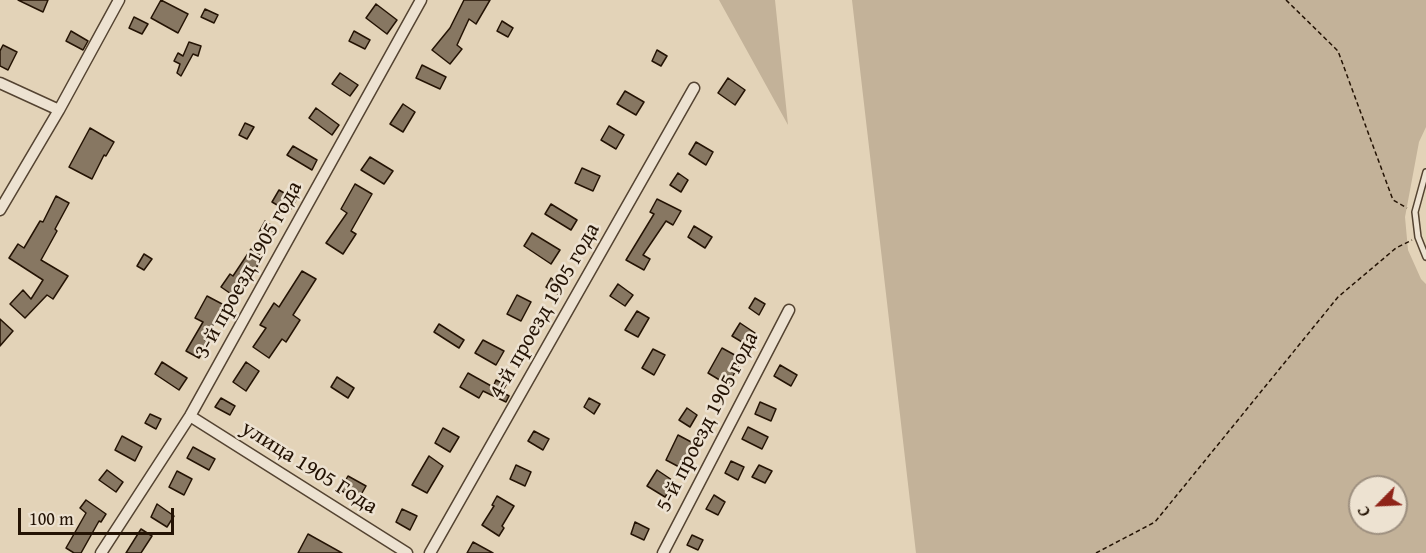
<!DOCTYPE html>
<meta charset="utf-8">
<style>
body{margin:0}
#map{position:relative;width:1426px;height:553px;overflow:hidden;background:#e3d3b8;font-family:"Gentium Book Plus",serif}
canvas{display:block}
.north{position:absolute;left:1348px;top:475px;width:60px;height:60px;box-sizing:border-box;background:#ede2d1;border:2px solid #9d8f7f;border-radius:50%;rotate:246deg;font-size:16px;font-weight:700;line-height:24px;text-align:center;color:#241304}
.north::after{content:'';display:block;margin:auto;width:21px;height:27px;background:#8f2418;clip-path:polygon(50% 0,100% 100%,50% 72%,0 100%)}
.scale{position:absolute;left:18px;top:508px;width:156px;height:27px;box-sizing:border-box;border:3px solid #241304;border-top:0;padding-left:8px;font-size:18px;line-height:21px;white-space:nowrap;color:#241304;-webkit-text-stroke:4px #ede2d1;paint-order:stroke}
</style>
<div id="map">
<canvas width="1426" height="553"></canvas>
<div class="north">С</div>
<div class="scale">100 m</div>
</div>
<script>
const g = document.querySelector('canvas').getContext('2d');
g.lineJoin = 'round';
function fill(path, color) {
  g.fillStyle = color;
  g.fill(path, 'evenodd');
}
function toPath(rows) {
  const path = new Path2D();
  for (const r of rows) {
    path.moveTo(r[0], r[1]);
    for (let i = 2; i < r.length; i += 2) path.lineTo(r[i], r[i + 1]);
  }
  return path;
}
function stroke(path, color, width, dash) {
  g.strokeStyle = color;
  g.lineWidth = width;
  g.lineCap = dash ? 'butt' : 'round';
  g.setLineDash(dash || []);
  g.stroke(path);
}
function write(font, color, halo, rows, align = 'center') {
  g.font = font + ' "Gentium Book Plus",serif';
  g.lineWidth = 5;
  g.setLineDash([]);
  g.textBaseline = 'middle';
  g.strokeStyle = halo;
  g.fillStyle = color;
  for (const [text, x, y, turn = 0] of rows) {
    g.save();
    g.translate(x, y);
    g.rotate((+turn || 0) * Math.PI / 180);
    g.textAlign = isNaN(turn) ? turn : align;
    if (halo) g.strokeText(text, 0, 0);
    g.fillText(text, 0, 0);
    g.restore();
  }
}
const green = toPath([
 [719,0,775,0,788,125],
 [852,0,1426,0,1426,127,1419,142,1405,217,1408,250,1421,279,1426,284,1426,553,916,553],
 [1360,487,1396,487,1396,523,1360,523]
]);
const building = toPath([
 [18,0,48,0,43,12,18,0],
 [161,0,188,14,178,33,151,18,161,0],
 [464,0,490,0,476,24,469,19,457,45,462,49,450,64,432,50,450,28,464,0],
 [376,4,397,20,387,34,366,18,376,4],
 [205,9,218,15,214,23,201,17,205,9],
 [134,17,148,24,142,34,129,28,134,17],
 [502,21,513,28,508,37,497,31,502,21],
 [71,31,88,41,83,50,66,41,71,31],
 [354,31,370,40,365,49,349,41,354,31],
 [189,42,201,46,198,56,193,54,181,76,177,73,180,64,174,61,178,53,183,56,189,42],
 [3,45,17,52,8,70,0,66,0,51,3,45],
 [657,50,667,56,661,66,652,61,657,50],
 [422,65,446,77,440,89,416,78,422,65],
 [340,73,358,85,350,96,332,84,340,73],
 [728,78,745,90,735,105,718,93,728,78],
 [625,91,644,102,636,115,617,104,625,91],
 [403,104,415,112,403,132,390,124,403,104],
 [316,108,339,125,332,135,309,118,316,108],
 [245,123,254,127,247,139,239,135,245,123],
 [609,126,624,135,616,149,601,140,609,126],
 [90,128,114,142,106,156,104,155,92,179,69,167,90,128],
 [696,142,713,152,706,165,689,154,696,142],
 [293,146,317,160,312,170,287,155,293,146],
 [370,157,393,171,384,184,361,170,370,157],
 [582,168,600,176,593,191,575,183,582,168],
 [678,173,688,180,681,192,670,185,678,173],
 [355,184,372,194,351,231,356,234,343,254,326,243,347,213,341,209,355,184],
 [279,190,296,200,289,212,272,202,279,190],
 [56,196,69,203,55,229,57,231,41,260,68,276,53,299,47,295,25,318,10,304,23,290,31,299,43,280,9,258,18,244,24,248,40,221,43,222,56,196],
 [657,199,681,211,673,225,666,221,643,255,650,259,644,270,626,260,654,214,650,212,657,199],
 [551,204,577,220,571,230,545,214,551,204],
 [265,221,277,229,271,239,259,232,265,221],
 [694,226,712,237,705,248,688,237,694,226],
 [532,233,560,250,551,264,524,246,532,233],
 [251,249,263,257,237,298,221,287,230,274,233,276,251,249],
 [144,254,152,259,144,270,137,266,144,254],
 [302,271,316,279,293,315,300,320,286,342,282,339,269,358,253,347,266,328,260,325,274,303,279,307,302,271],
 [551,278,563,286,558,294,546,287,551,278],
 [618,284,633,295,625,306,610,296,618,284],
 [517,295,531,302,521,321,507,314,517,295],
 [207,296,224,305,205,340,209,342,199,358,186,351,203,322,195,318,207,296],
 [755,298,765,304,759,315,749,308,755,298],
 [637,311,649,318,638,337,625,330,637,311],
 [0,319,13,331,0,346,0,319],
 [740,323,755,333,747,345,732,336,740,323],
 [439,324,464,340,459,348,434,332,439,324],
 [483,340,504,351,496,365,475,353,483,340],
 [722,348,742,359,728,385,708,373,722,348],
 [653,349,665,355,654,375,642,368,653,349],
 [162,362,187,378,179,390,155,374,162,362],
 [246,362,259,371,246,391,233,382,246,362],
 [780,365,797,375,791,386,774,376,780,365],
 [468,373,493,387,496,380,506,385,502,392,509,396,506,402,483,391,479,398,460,387,468,373],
 [337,377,354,388,348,398,331,387,337,377],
 [221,398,235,406,230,415,215,407,221,398],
 [589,398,600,404,594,414,584,407,589,398],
 [760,402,776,409,771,421,755,414,760,402],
 [687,408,697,415,690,427,679,420,687,408],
 [150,414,161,419,156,429,145,423,150,414],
 [748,427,768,437,762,449,742,439,748,427],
 [443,428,459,437,450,452,435,443,443,428],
 [534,431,549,439,543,450,528,441,534,431],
 [678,435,695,444,683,469,666,460,678,435],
 [122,436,142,447,135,461,115,450,122,436],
 [193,447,215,459,209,470,187,458,193,447],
 [429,456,443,466,427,493,412,485,429,456],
 [731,461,744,467,738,480,725,473,731,461],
 [516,465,531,472,525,486,510,479,516,465],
 [759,465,772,471,765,483,752,477,759,465],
 [107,470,123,482,116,492,99,480,107,470],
 [657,470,675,482,665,497,647,486,657,470],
 [177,471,192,479,184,495,169,487,177,471],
 [348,476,366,486,358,500,340,490,348,476],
 [714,495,725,502,718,515,706,509,714,495],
 [497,496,514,506,502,526,504,528,499,536,482,525,494,506,492,505,497,496],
 [86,500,106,514,101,522,99,521,81,553,74,553,66,548,86,513,80,508,86,500],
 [157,504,174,516,167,527,151,517,157,504],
 [402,509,417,516,410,530,396,522,402,509],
 [635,522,649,529,644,540,631,534,635,522],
 [141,529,152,536,141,553,126,553,141,529],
 [308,534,342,553,298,553,308,534],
 [692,535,703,540,698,550,687,545,692,535],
 [473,542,493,553,467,553,473,542]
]);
const path = toPath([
 [1286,0,1338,51,1393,200,1407,208],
 [1096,553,1155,522,1338,297,1396,248,1412,240]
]);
const service = toPath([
 [1426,172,1415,212,1418,237,1426,257]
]);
const minor = toPath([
 [0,83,59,110],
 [0,210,59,110,119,0],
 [190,416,407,553],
 [101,553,190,416,421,0],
 [430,553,694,88],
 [663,553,789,310]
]);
const streetNames = [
 ["3-й проезд 1905 года",249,270,-61],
 ["4-й проезд 1905 года",545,311,-60],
 ["5-й проезд 1905 года",708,422,-63],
 ["улица 1905 Года",309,468,32]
];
fill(green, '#c3b299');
fill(building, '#877762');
stroke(building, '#241304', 1.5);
stroke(service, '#544331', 8);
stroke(minor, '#544331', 13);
stroke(path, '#241304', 1.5, [4.5, 3]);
stroke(service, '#ede2d1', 5);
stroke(minor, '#ede2d1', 10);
write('22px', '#241304', '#ede2d1', streetNames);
</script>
